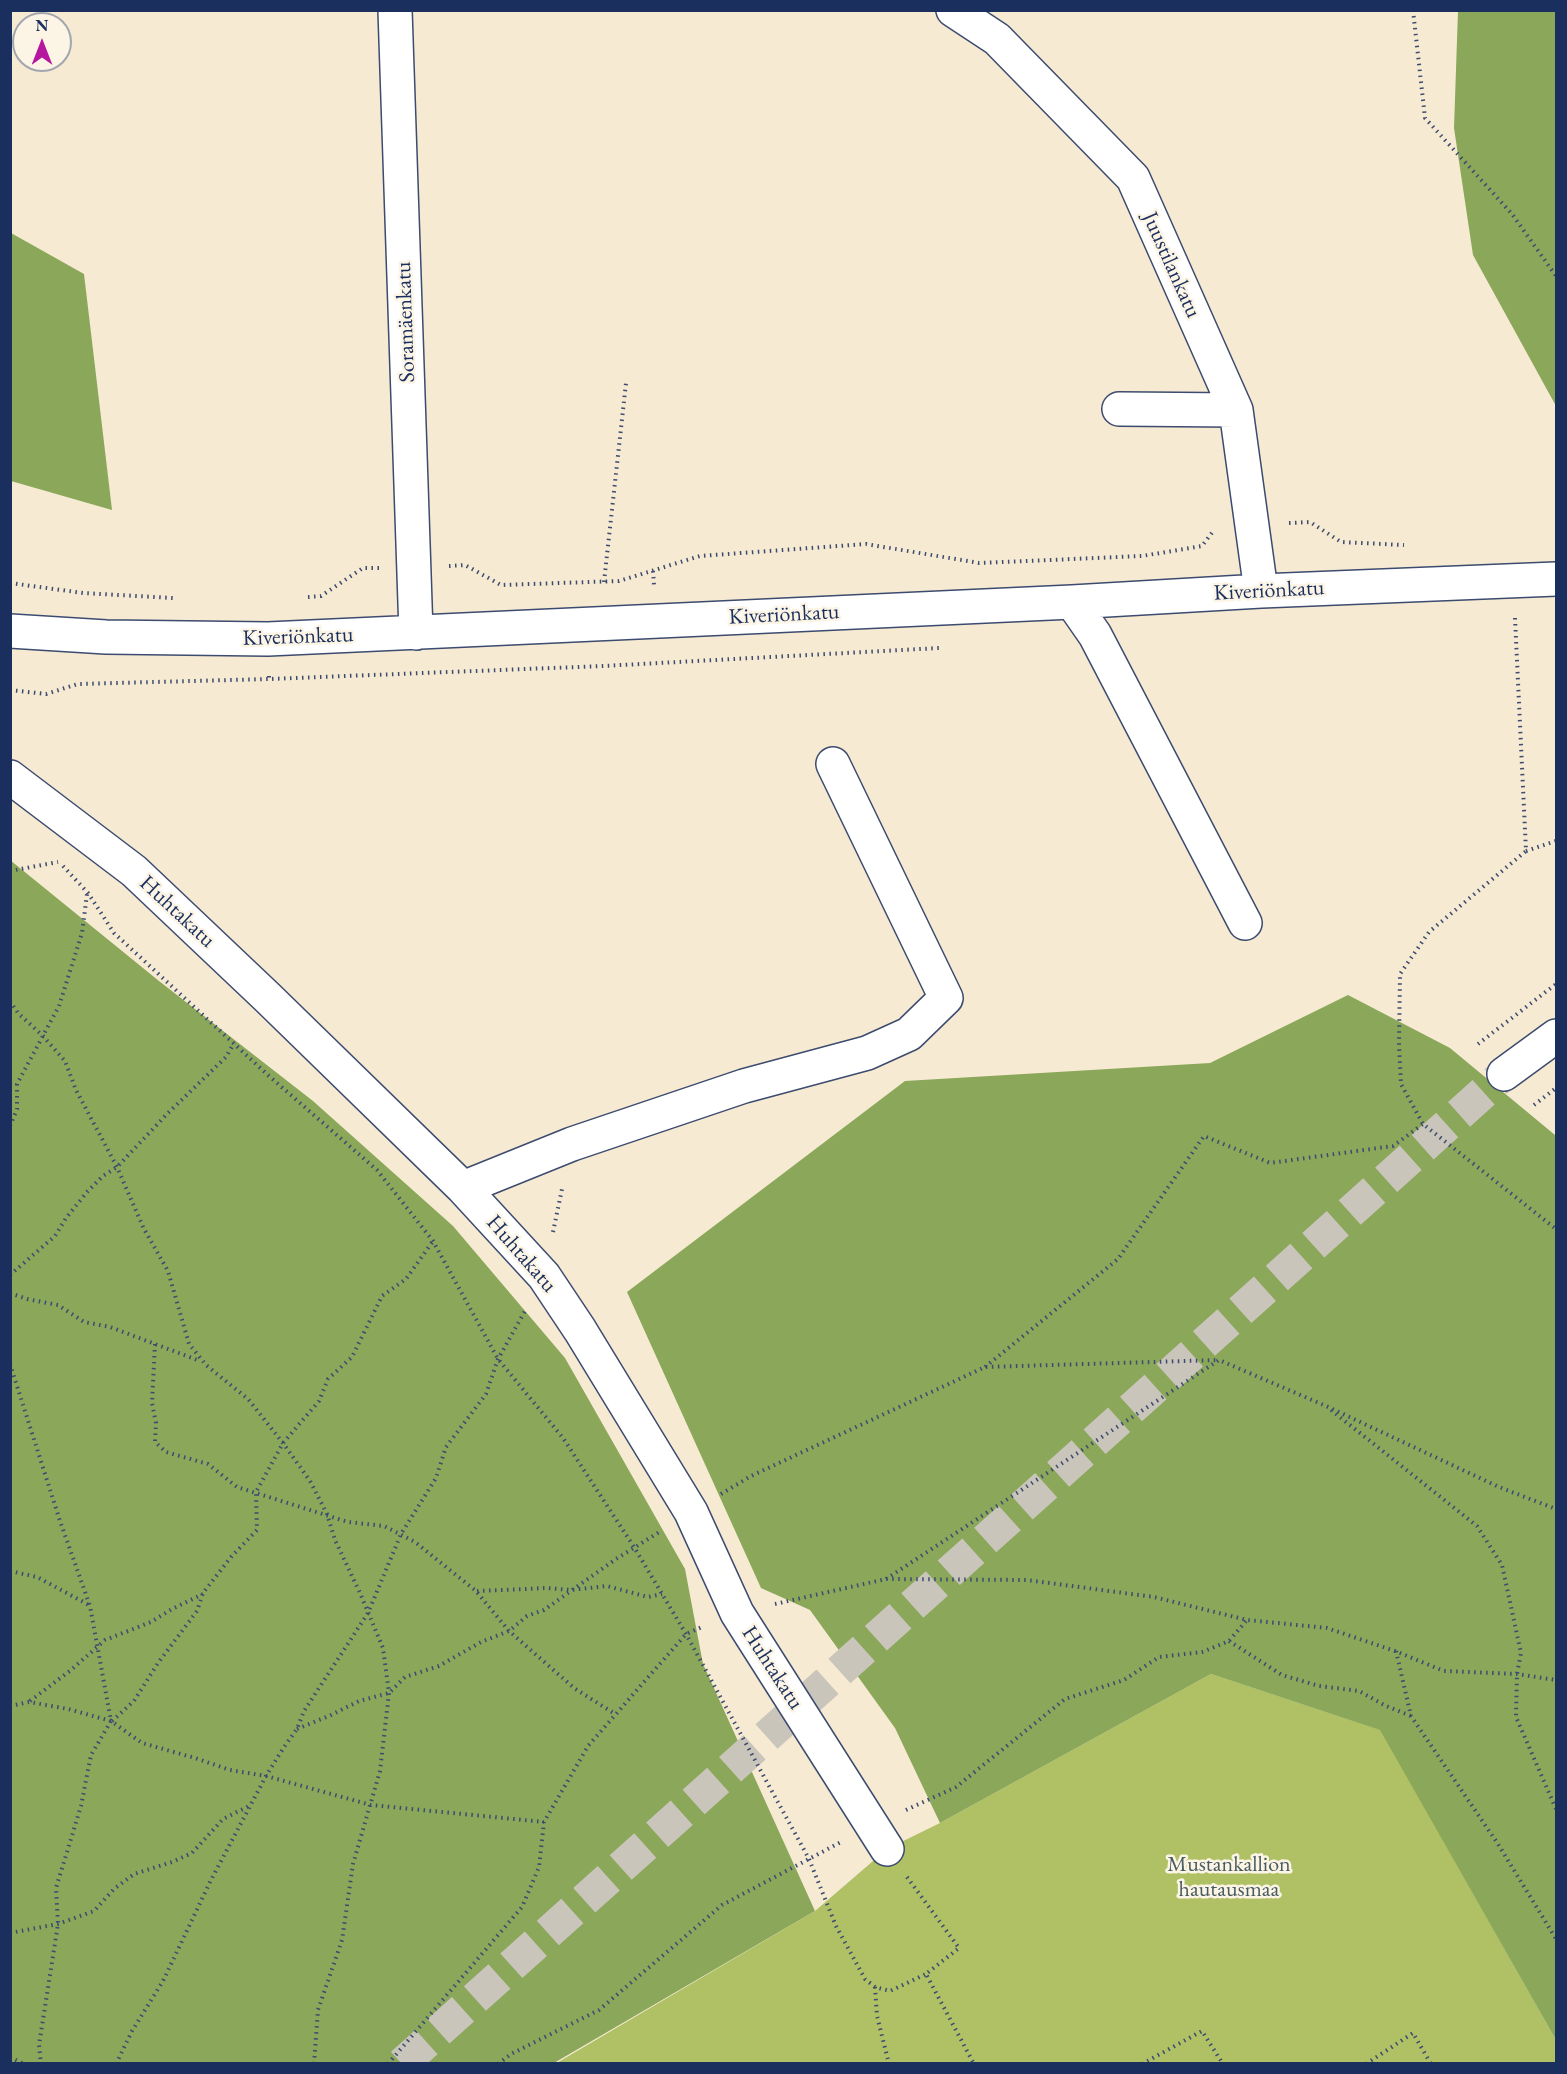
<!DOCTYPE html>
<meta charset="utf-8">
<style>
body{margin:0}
#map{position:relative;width:1567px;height:2074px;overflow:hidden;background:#f6ead2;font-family:"EB Garamond",serif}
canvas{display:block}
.frame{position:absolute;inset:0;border:12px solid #1b2f5e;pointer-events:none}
.north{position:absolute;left:12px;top:12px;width:60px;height:60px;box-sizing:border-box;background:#fcf5e5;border:2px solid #a2a6af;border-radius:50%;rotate:0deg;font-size:16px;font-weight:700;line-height:24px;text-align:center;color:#1b2f5e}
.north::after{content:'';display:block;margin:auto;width:21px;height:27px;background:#b5179e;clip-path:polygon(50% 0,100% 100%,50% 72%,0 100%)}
</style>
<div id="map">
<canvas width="1567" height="2074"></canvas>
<div class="frame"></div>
<div class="north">N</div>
</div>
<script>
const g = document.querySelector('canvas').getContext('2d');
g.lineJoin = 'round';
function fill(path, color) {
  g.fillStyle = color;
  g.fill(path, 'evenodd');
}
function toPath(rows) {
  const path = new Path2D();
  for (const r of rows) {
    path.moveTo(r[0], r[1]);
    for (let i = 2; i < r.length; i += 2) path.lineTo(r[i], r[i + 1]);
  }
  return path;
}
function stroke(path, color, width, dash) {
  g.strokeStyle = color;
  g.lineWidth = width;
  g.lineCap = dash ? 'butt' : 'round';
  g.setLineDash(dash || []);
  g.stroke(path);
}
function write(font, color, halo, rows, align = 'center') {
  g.font = font + ' "EB Garamond",serif';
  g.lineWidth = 5;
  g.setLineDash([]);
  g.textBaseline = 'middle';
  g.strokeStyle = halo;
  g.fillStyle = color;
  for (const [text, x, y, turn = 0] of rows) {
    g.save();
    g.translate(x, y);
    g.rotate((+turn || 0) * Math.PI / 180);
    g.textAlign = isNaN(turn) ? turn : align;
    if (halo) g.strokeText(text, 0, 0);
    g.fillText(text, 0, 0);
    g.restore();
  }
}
const green = toPath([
 [1211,1674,1381,1730,1556,2040,1556,2064,555,2064,815,1911,887,1849,940,1823]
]);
const forest = toPath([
 [1458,11,1556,11,1556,406,1473,255,1454,128],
 [11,233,84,274,112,510,11,481],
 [10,860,159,981,313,1101,453,1226,565,1358,685,1569,703,1664,815,1911,554,2063,11,2063],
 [1348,995,1450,1048,1555,1135,1556,1134,1556,2040,1380,1730,1211,1674,940,1823,895,1728,810,1610,761,1588,627,1292,905,1081,1210,1063]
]);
const minorTunnel = toPath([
 [402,2064,1504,1074]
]);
const path = toPath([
 [1413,10,1425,118,1512,214,1556,276],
 [1289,523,1310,522,1341,542,1404,545],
 [449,566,465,565,501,585,619,581,700,556,866,544,979,563,1142,556,1202,546,1214,530],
 [653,571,654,585],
 [604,582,626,383],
 [10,583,83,593,173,598],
 [308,597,321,596,363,568,379,568],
 [1515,618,1526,851,1429,932,1400,974,1399,1045,1401,1084,1423,1124,1556,1229],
 [269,676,269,679,603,666,939,648],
 [10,690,46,694,78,684,269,679],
 [1526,851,1556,841],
 [63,866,88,893,114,933,269,1076,377,1170,433,1241,498,1359,563,1438,634,1547,686,1634,809,1859,836,1926,865,1979,875,1987,890,1991,926,1974],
 [10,871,58,862],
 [10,1001,18,1013,43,1036,65,1061,76,1090,117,1167,144,1229,168,1271,189,1344,206,1365,248,1399,283,1443,310,1481,327,1514,335,1540,360,1593,383,1648,389,1693,380,1771,353,1864,342,1940,318,2010,314,2064],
 [1478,1044,1556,984],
 [1534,1105,1556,1088],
 [10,1126,17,1109,17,1084,59,1006,82,933,87,894],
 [553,1232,562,1189],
 [10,1275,55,1236,66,1218,87,1192,103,1176,117,1167,167,1114,226,1057,234,1043],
 [10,1293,27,1299,58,1305,84,1322,110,1327,200,1361],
 [155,1344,152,1403,156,1423,155,1442,166,1452,208,1464,237,1487,348,1522,384,1526,415,1542,476,1591,509,1631,574,1688,615,1714],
 [10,1364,60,1521,90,1606,111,1721,91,1755,81,1806,56,1888,58,1924,39,2045,41,2064],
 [985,1367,1118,1259,1204,1136,1270,1163,1393,1146,1423,1124],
 [1331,1410,1477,1526,1502,1565,1521,1653,1517,1674,1516,1717,1556,1809],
 [721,1494,751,1476,985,1367,1219,1360],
 [10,1571,37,1577,89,1605],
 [886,1579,1219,1360,1326,1406,1499,1487,1556,1509],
 [477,1591,547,1588,571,1590,607,1586,648,1597,662,1594],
 [775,1604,886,1579,1027,1580,1154,1597,1247,1620,1327,1628,1395,1651,1444,1671,1517,1674,1556,1680],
 [1229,1641,1282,1675,1319,1686,1359,1691,1386,1706,1411,1716],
 [1396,1651,1411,1716,1498,1844,1556,1939],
 [30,1701,71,1670,105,1640,151,1622,172,1609,203,1594],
 [10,1706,29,1702,68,1709,111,1721,142,1743,195,1758,230,1770,266,1776,371,1805,544,1822],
 [112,1721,134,1701,158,1663,197,1611,203,1593,231,1557,257,1530,256,1492,283,1443,319,1401,328,1379,352,1357,382,1296,406,1279,433,1241],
 [297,1729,329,1716,359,1701,389,1693,405,1677,439,1666,481,1642,509,1631,527,1616,544,1610,616,1559,661,1531],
 [906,1810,956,1787,1065,1699,1124,1680,1159,1657,1202,1652,1229,1641,1246,1621],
 [907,1877,959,1948,926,1974,974,2064],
 [10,1933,58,1924,94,1911,114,1889,134,1874,172,1862,192,1853,223,1819,251,1805],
 [875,1987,877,2016,889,2064],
 [10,2057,24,2064],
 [116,2064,132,2031,163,1981,211,1880,266,1776,284,1747,297,1729,304,1711,368,1613,401,1534,436,1478,446,1447,486,1394,498,1359,525,1311],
 [388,2064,522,1907,539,1867,544,1822,588,1746,686,1634,702,1627],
 [498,2064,511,2054,599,2010,722,1905,841,1842],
 [1142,2064,1202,2031,1223,2064],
 [1366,2064,1413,2033,1431,2064]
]);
const minor = toPath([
 [395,10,416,633],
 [953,10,997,39,1133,178,1236,410,1261,591],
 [1119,409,1236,410],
 [1072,602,1095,635,1245,923],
 [10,631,106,637,268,639,1072,602,1261,591,1556,579],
 [10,777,134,871,267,997,463,1188,544,1276,580,1330,691,1512,737,1613,887,1849],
 [1504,1074,1556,1036],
 [463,1188,572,1144,744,1086,867,1053,909,1034,946,998,833,764]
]);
const streetNames = [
 ["Juustilankatu",1171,265,66],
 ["Soramäenkatu",406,322,-92],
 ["Kiveriönkatu",1269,591,-3],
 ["Kiveriönkatu",784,615,-3],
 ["Kiveriönkatu",298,637,-2],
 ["Huhtakatu",177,912,43],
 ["Huhtakatu",521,1254,49],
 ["Huhtakatu",772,1668,57]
];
const parkNames = [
 ["Mustankallion",1229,1865],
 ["hautausmaa",1229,1890]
];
fill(green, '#afc164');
fill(forest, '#8ba75a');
stroke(minorTunnel, '#cac5bb', 33, [33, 16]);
stroke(minor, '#3c4b6f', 36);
stroke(path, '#3c4b6f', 4, [1.5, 4.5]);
stroke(minor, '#fff', 33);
write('22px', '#1b2f5e', '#fcf5e5', streetNames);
write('22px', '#475b60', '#fcf5e5', parkNames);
</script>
